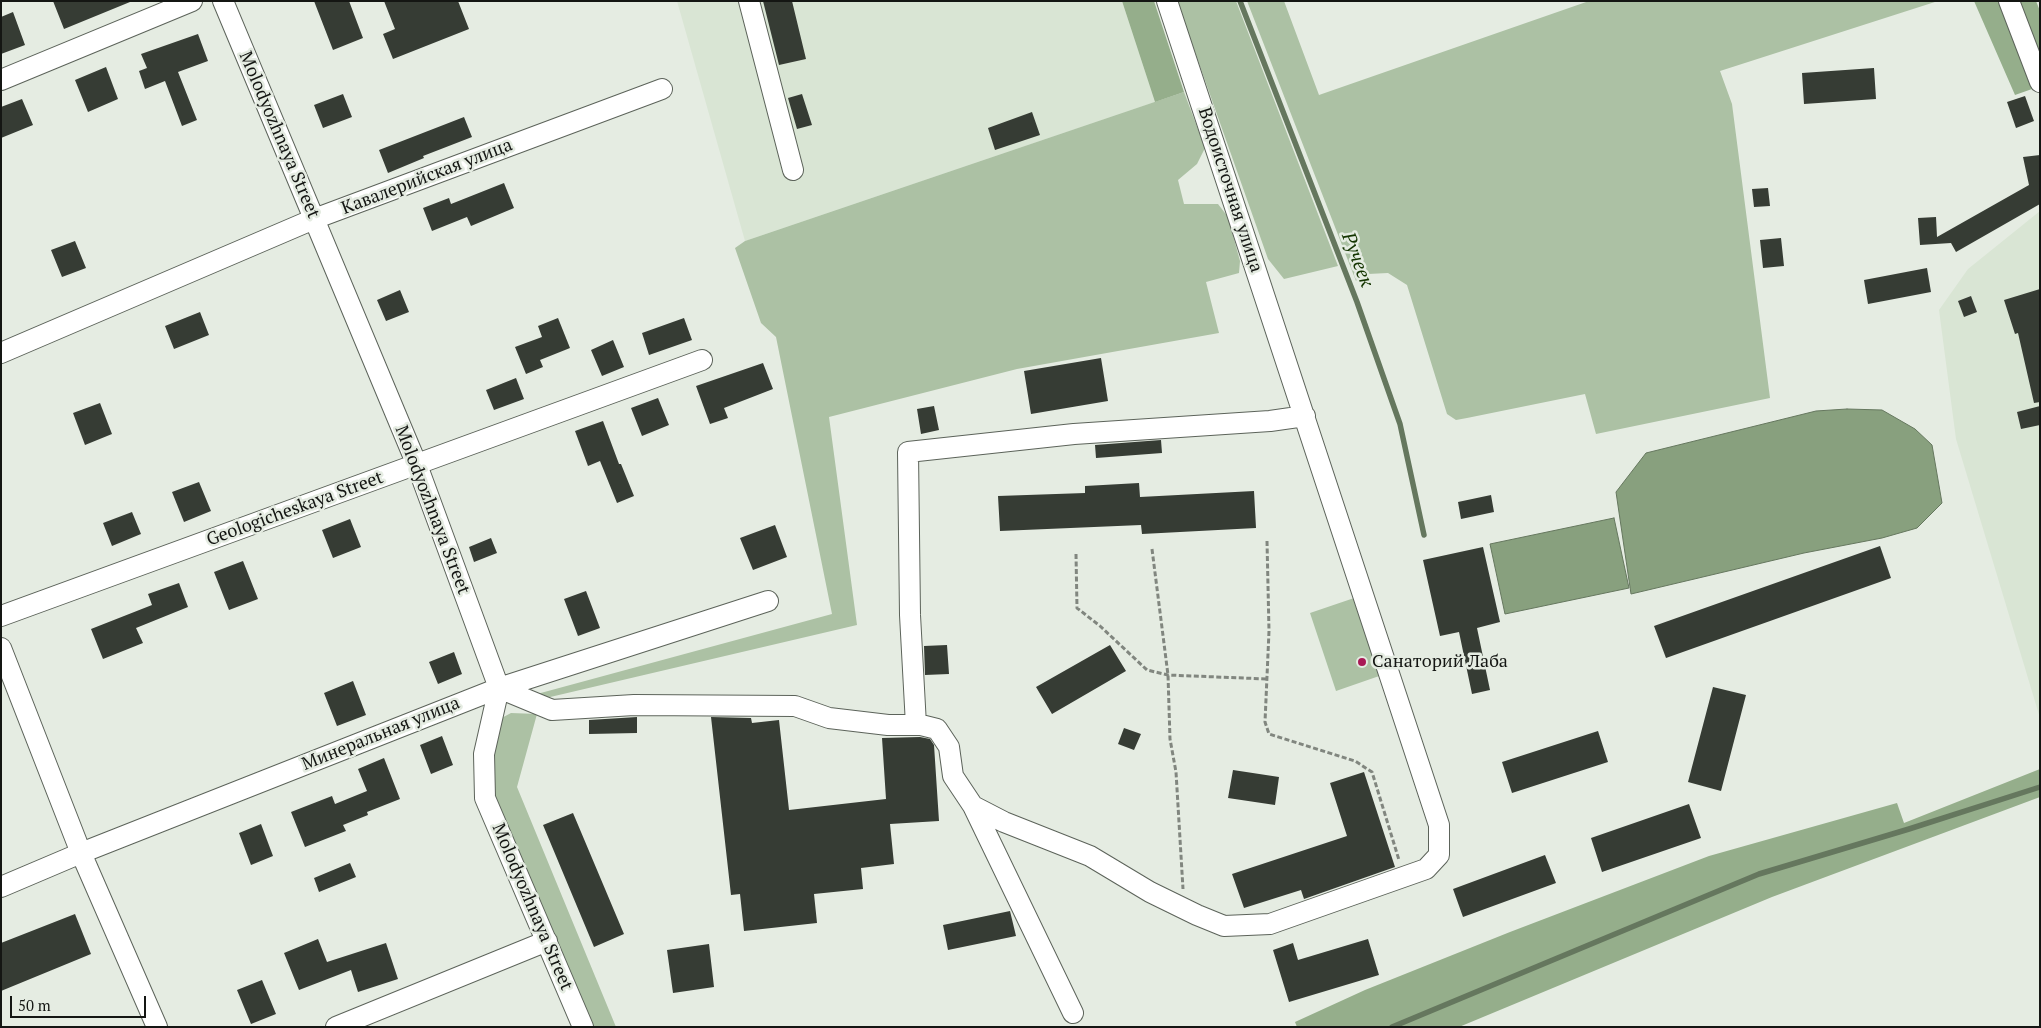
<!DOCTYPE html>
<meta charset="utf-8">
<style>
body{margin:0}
#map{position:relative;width:2041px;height:1028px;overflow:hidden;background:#e5ece2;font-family:"PT Serif",serif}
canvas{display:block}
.frame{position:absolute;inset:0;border:2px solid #141613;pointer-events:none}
.scale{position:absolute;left:10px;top:996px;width:136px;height:22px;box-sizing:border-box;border:2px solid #141613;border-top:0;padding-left:6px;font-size:15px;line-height:18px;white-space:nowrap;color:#141613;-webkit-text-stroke:4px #e5ece2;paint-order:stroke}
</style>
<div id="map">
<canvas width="2041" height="1028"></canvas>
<div class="frame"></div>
<div class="scale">50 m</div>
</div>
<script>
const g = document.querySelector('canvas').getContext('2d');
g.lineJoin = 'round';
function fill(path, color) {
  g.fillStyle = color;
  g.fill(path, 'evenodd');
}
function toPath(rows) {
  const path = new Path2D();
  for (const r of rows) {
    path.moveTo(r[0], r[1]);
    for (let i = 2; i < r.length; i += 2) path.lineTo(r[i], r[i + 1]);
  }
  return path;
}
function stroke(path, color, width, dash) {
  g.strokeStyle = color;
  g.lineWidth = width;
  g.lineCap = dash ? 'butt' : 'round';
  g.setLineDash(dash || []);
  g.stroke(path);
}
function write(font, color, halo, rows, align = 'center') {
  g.font = font + ' "PT Serif",serif';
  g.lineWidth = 5;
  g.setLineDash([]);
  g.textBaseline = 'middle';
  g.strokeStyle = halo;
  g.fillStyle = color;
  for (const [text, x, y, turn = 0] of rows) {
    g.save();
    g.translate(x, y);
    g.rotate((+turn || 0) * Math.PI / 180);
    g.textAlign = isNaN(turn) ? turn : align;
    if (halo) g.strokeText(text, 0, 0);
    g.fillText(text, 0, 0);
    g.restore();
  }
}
const built = toPath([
 [677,1,1122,1,1155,102,745,241],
 [2040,211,2040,718,1956,439,1939,310,1968,269]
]);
const green = toPath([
 [1177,1,1236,1,1338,266,1284,279,1268,259],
 [1247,1,1284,1,1319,95,1589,1,1938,1,1720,71,1732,104,1770,398,1596,434,1585,394,1467,418,1456,420,1447,414,1407,285,1388,273,1368,274,1356,281],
 [1184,92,1205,148,1197,164,1178,180,1184,204,1218,204,1228,217,1240,261,1239,273,1206,282,1219,333,1017,369,829,417,857,625,546,698,537,694,832,614,776,337,761,323,735,248,745,241],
 [1360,596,1385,674,1336,691,1310,613],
 [511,713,537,714,517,787,616,1027,591,1027,493,795,492,757,496,721]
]);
const forest = toPath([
 [1122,1,1154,1,1184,92,1155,102],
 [1974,1,1999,1,2032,89,2015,95],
 [2019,1,2036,1,2040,11,2040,58],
 [2040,769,2040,797,1772,897,1459,1027,1297,1027,1295,1022,1365,990,1510,932,1709,856,1897,803,1904,823]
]);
const water = toPath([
 [1847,409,1882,410,1915,429,1932,445,1942,503,1917,528,1882,538,1804,553,1631,594,1616,492,1646,453,1816,411,1847,409],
 [1614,518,1629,588,1505,614,1490,544,1614,518]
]);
const stream = toPath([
 [1240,1,1357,302,1400,424,1424,535],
 [1392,1027,1759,874,1909,829,2040,787]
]);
const building = toPath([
 [53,1,130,1,130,2,64,29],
 [314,1,349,1,363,38,333,50],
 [384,1,458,1,469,29,393,59,383,34,395,29],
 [763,1,792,1,806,59,779,65],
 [13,12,25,45,1,54,1,17],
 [198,34,208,61,178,72,197,120,182,126,165,81,145,89,139,71,147,68,141,54],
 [106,67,118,99,88,112,75,80],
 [1874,68,1876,99,1804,104,1802,73],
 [343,94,352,117,323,128,314,105],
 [802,94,812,125,797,129,788,98],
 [2025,96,2034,121,2016,128,2007,102],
 [22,99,33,125,1,138,1,107],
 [1032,112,1040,135,995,150,988,128],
 [464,117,472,137,423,156,424,158,388,173,379,150],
 [2040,155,2040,204,1956,252,1951,243,1920,245,1918,218,1936,217,1937,237,2029,185,2023,157],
 [504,183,514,208,471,226,467,217,432,231,423,208,449,198,451,204],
 [1768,188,1770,206,1754,207,1752,189],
 [1781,238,1784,266,1763,268,1760,240],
 [75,241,86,268,62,277,51,250],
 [1927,268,1931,292,1868,304,1864,280],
 [2040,289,2040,402,2034,403,2018,333,2015,334,2004,300],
 [400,290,409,312,386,321,377,300],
 [1971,296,1977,312,1964,317,1958,301],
 [200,312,209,335,174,349,165,326],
 [558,318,570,348,540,360,543,367,526,374,515,347,542,337,538,326],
 [684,318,692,340,649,355,642,333],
 [613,340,624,367,602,376,591,350],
 [1101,358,1108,401,1031,414,1024,371],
 [763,363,773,389,724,408,728,418,710,424,696,386],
 [516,378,524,399,494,410,486,390],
 [658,398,669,425,642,436,631,408],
 [100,403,112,434,85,445,73,413],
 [934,406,939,430,921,434,917,409],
 [2040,406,2040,425,2021,429,2017,412],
 [603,421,619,464,621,464,634,496,617,503,600,461,588,466,575,431],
 [1161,440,1162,453,1096,458,1095,445],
 [199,482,211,511,184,522,172,492],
 [1139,483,1140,497,1254,491,1256,528,1142,534,1141,525,1000,531,998,496,1085,493,1085,486],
 [1491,495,1494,512,1461,519,1458,502],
 [132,512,141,534,112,546,103,523],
 [350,519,361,547,333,558,322,530],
 [775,525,787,557,753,570,740,538],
 [491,538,497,553,474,562,469,547],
 [1880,546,1891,578,1666,658,1654,626],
 [1483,547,1500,622,1477,628,1490,690,1472,694,1459,632,1440,636,1423,560],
 [243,561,258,599,229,610,214,572],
 [179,583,188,607,136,628,143,643,103,659,91,629,152,605,148,594],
 [586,591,600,628,578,636,564,599],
 [947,645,949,674,925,675,924,646],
 [1110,645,1126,671,1052,714,1036,687],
 [454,652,462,674,438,684,429,662],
 [353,681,366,715,337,726,324,693],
 [1713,687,1746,695,1721,791,1688,782],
 [637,717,637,733,589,734,589,720],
 [711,717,751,718,752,723,779,720,789,810,886,799,882,738,920,737,930,739,934,745,939,821,890,824,894,864,861,868,863,889,814,894,817,923,744,931,740,894,731,895],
 [1124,728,1141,734,1134,750,1118,744],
 [1598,731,1608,762,1512,793,1502,762],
 [442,736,453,765,431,774,420,745],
 [384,758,400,799,367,812,368,815,343,825,346,831,305,847,291,812,332,796,335,804,367,791,358,769],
 [1233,770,1279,777,1275,805,1228,798],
 [1364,772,1395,867,1304,899,1301,890,1244,908,1232,874,1347,836,1330,783],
 [1689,804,1701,838,1602,872,1591,838],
 [573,813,624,934,594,947,543,825],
 [261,824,273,856,251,865,239,833],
 [1545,855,1556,883,1463,917,1453,889],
 [350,863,356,877,319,892,314,878],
 [1010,911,1016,936,948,950,943,925],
 [75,914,91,954,1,991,1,943],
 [318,939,327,962,386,943,398,979,358,992,351,970,299,990,284,953],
 [1368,939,1379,975,1289,1002,1273,950,1293,943,1298,960],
 [709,944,714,987,673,993,667,950],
 [262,980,276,1014,251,1024,237,990]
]);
const path = toPath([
 [1267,541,1269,631,1265,722,1269,734,1355,761,1372,772,1399,860],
 [1152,549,1168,675,1170,739,1176,772,1183,889],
 [1076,554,1077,608,1100,626,1147,670,1168,675,1267,679]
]);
const minor = toPath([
 [223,1,417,465,499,688,484,754,485,798,583,1027],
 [749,1,793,170],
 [2009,1,2040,82],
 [1,80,192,1],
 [1,353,314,219,662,89],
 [1,616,702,360],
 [1,648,81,853,157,1027],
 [499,688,552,710,634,705,795,706,829,718,888,725,921,725,937,729,949,747,953,776,973,806,1004,822,1090,856,1150,892,1197,915,1224,926,1270,924,1426,869,1439,855,1439,825,1167,1],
 [916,725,910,615,908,452,1074,434,1270,421,1305,416],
 [973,806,1073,1013],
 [1,887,81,853,499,688,768,601],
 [336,1027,547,941]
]);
const markers = [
 [1362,662,5,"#a91955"]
];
const streetNames = [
 ["Molodyozhnaya Street",279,135,67],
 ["Кавалерийская улица",427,177,-21],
 ["Водоисточная улица",1230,190,72],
 ["Geologicheskaya Street",295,509,-20],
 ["Molodyozhnaya Street",432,510,69],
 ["Минеральная улица",381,734,-22],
 ["Molodyozhnaya Street",532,907,67]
];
const poiNames = [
 ["Санаторий Лаба",1372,662]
];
const waterNames = [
 ["Ручеек",1357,260,69]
];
fill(built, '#d9e5d4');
fill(green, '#acc1a4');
fill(forest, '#95ae8b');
fill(water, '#88a07e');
stroke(water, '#65775e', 1);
stroke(stream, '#65775e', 5.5);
fill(building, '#363c34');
stroke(minor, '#5c635a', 22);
stroke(path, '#81867f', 3, [5, 2.5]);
stroke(minor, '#fff', 20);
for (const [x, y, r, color] of markers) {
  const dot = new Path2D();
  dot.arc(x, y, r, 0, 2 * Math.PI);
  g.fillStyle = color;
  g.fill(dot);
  stroke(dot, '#e5ece2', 2);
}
write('18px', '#141613', '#e5ece2', streetNames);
write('18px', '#141613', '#e5ece2', poiNames, 'left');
write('italic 19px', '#143501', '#e5ece2', waterNames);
</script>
